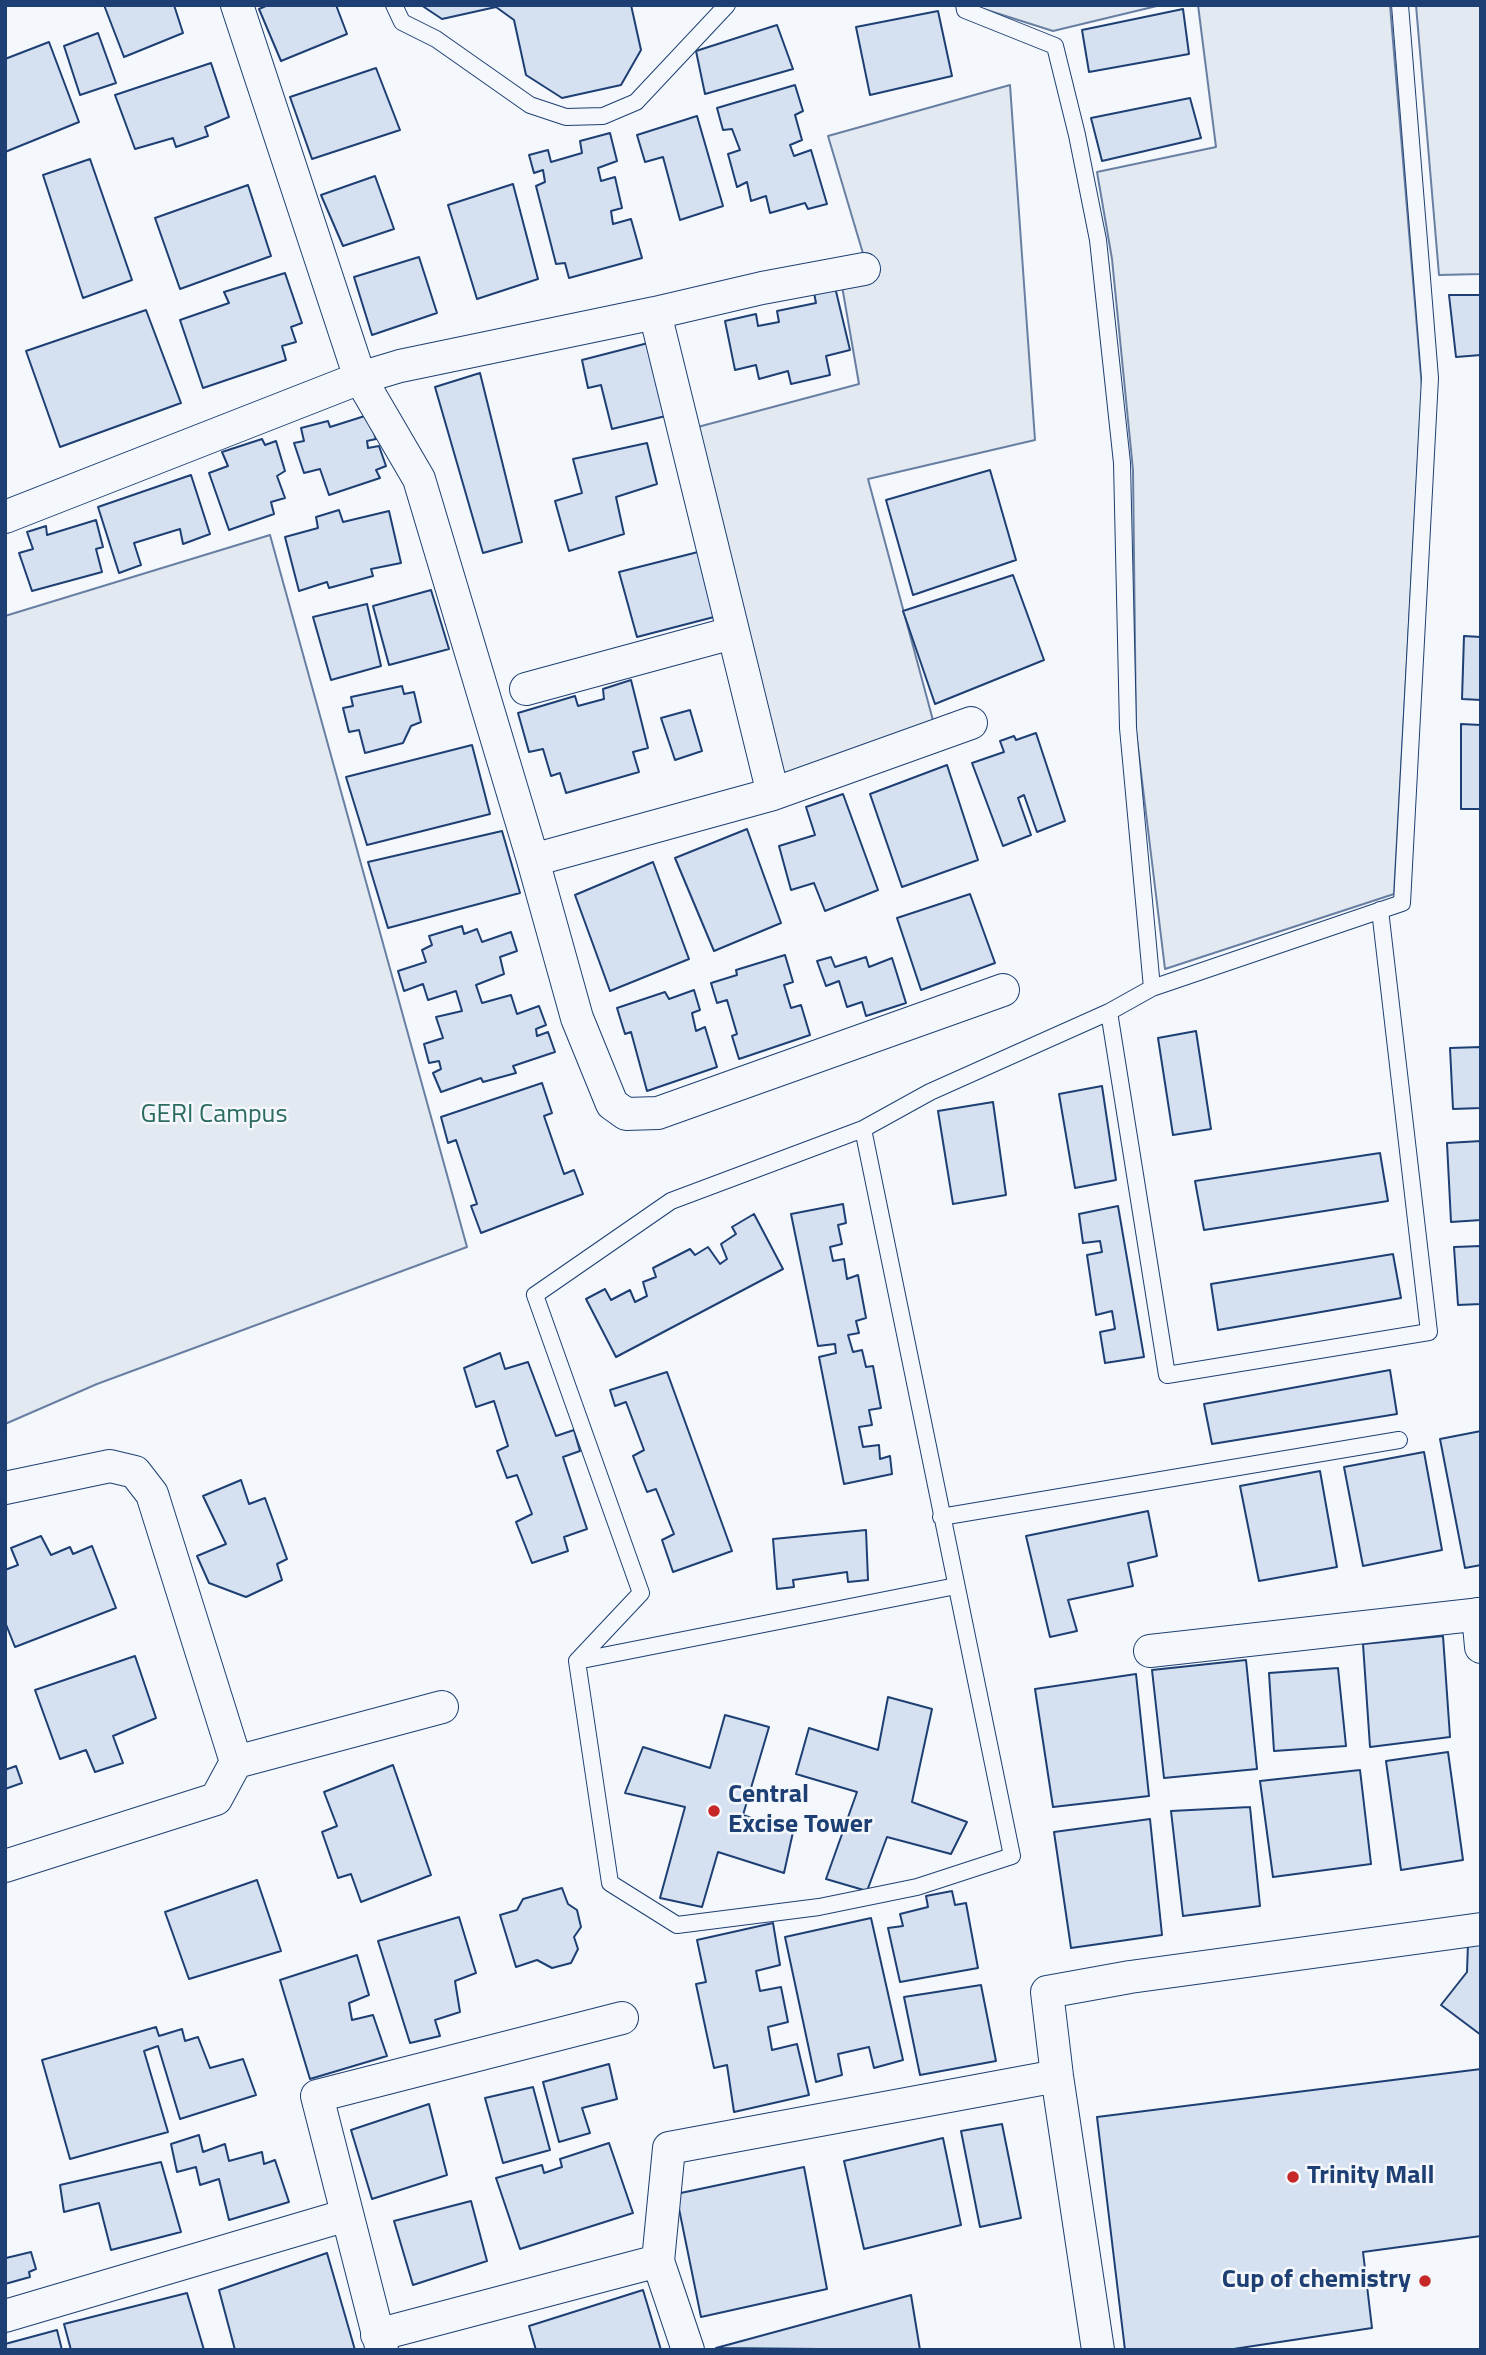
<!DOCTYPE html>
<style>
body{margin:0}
#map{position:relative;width:1486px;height:2355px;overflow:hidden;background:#f4f7fb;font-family:"Titillium Web",sans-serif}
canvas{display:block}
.frame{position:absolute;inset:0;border:7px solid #1d3f73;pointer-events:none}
</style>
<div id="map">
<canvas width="1486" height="2355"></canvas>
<div class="frame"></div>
</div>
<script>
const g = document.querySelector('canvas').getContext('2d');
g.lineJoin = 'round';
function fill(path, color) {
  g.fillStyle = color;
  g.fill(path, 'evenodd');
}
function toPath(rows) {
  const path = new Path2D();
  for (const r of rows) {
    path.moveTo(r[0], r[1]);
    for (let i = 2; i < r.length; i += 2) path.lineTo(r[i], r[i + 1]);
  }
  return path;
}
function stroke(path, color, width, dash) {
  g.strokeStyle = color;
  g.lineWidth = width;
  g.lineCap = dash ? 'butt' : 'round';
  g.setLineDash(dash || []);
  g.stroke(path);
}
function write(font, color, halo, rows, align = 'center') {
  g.font = font + ' "Titillium Web",sans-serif';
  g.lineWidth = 5;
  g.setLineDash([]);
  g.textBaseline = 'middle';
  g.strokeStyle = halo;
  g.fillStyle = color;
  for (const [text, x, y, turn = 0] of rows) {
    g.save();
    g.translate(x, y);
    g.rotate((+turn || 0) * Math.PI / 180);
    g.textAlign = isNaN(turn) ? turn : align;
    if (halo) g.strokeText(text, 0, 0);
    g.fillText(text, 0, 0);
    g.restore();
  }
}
const green = toPath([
 [971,5,1161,5,1053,31,971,5],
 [1198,5,1390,5,1422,388,1394,894,1165,969,1136,731,1133,470,1112,259,1097,172,1216,147,1198,5],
 [1416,5,1481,5,1481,274,1439,275,1416,5],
 [1010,85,1035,440,868,479,934,724,782,777,694,428,859,384,842,286,870,277,828,136,1010,85],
 [270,535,467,1247,97,1384,5,1424,5,616,270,535]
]);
const building = toPath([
 [104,5,174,5,183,33,124,57,104,5],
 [268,5,336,5,347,34,281,61,259,9,268,5],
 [421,5,631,5,641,50,621,85,562,98,526,75,514,20,496,7,442,19,421,5],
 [1183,9,1189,54,1089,72,1082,30,1183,9],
 [938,11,952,76,870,95,856,27,938,11],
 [777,25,793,69,705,94,696,51,777,25],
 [98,33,116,83,80,95,64,46,98,33],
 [49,42,79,122,5,152,5,59,49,42],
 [211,63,229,117,205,127,208,136,176,147,173,138,135,149,115,95,211,63],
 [376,68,400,130,312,159,290,97,376,68],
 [795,85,803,111,795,115,802,140,790,145,794,156,811,150,827,204,808,209,805,203,770,213,766,196,751,201,747,182,737,187,728,154,740,150,732,129,723,130,717,108,795,85],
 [1190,98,1201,138,1102,161,1091,118,1190,98],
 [697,116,723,206,680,220,663,157,645,162,637,135,697,116],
 [610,133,617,161,598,168,601,181,615,177,622,208,611,211,613,224,631,219,642,258,569,278,565,263,556,264,536,186,545,182,543,170,534,173,529,155,548,150,551,162,582,153,580,141,610,133],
 [90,159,132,280,83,298,43,175,90,159],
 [375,176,394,229,343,246,321,195,375,176],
 [513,184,538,279,477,299,448,205,513,184],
 [248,185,271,256,180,289,155,218,248,185],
 [419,257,437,313,372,335,354,277,419,257],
 [285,273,302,323,291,327,296,342,282,346,286,360,203,388,180,320,229,303,224,292,285,273],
 [835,287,850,350,826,356,830,375,791,384,788,371,759,379,756,365,735,370,725,321,756,314,758,326,779,322,777,311,816,303,814,293,835,287],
 [1449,295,1481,295,1481,355,1456,357,1449,295],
 [146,310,181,403,60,447,26,351,146,310],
 [652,342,670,415,612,429,601,385,588,388,582,360,652,342],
 [480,373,522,542,483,553,435,387,480,373],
 [368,415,376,439,367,441,368,448,379,446,386,466,376,470,380,478,329,495,320,469,304,473,294,443,304,441,301,428,328,421,330,427,368,415],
 [262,439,265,445,276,441,285,471,277,476,285,498,271,502,274,514,229,530,209,473,228,466,222,452,262,439],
 [647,443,657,484,616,497,624,534,569,551,555,501,582,493,573,459,647,443],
 [990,470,1016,560,913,595,886,500,990,470],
 [191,475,210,534,183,544,180,529,134,543,141,565,119,573,98,507,191,475],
 [339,510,343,522,389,511,401,563,371,569,373,576,329,588,327,582,299,591,285,537,318,528,316,517,339,510],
 [96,520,103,547,96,549,102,572,32,591,19,553,33,549,27,532,46,526,47,535,96,520],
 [698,552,714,617,637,637,619,572,698,552],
 [1013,575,1044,660,935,704,903,611,1013,575],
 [431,590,449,649,389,665,373,606,431,590],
 [367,604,381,666,331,680,313,617,367,604],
 [1464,636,1481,637,1481,700,1462,699,1464,636],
 [631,680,648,748,633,752,639,772,566,793,560,773,551,776,543,749,529,752,518,713,575,696,578,706,604,699,603,689,631,680],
 [402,686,404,694,414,692,421,722,411,726,403,743,365,753,359,730,349,732,343,708,353,706,351,697,402,686],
 [690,710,702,751,675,760,661,718,690,710],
 [1461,724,1481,725,1481,809,1461,809,1461,724],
 [1036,733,1065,821,1037,832,1024,795,1018,798,1031,835,1003,846,972,763,1004,752,1000,741,1014,736,1016,740,1036,733],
 [472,745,490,814,367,845,346,777,472,745],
 [947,765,978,860,902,887,870,794,947,765],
 [843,794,878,890,825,911,814,883,791,890,779,846,815,835,806,807,843,794],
 [747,829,781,923,714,951,675,858,747,829],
 [502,831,520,893,388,928,368,862,502,831],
 [653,862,689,959,610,991,575,895,653,862],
 [970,894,995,963,921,990,897,918,970,894],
 [462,926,464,934,477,929,482,942,511,932,517,951,500,957,504,974,476,985,482,1003,511,995,517,1014,539,1006,546,1025,536,1029,537,1036,548,1032,555,1052,513,1066,516,1073,483,1082,481,1078,441,1092,433,1073,441,1069,439,1061,429,1063,424,1044,443,1038,436,1017,462,1011,456,991,428,1000,423,984,404,991,398,971,426,962,422,950,432,945,429,936,462,926],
 [785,955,793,982,784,985,791,1008,801,1005,810,1035,739,1059,732,1036,737,1034,727,1000,717,1003,711,983,737,975,736,970,785,955],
 [831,957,835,967,866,957,869,967,892,958,906,1003,866,1016,862,1002,847,1007,839,981,826,986,817,961,831,957],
 [694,990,700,1010,692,1013,696,1031,705,1027,717,1067,647,1091,631,1032,625,1034,617,1008,665,992,669,999,694,990],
 [1196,1031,1211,1129,1173,1135,1158,1038,1196,1031],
 [1481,1047,1481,1108,1453,1109,1450,1048,1481,1047],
 [542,1083,552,1113,544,1116,564,1174,574,1170,583,1194,481,1233,471,1206,477,1204,456,1140,448,1143,441,1117,542,1083],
 [1102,1086,1116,1180,1075,1188,1059,1094,1102,1086],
 [993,1102,1006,1195,953,1204,938,1111,993,1102],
 [1481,1141,1481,1220,1451,1222,1447,1143,1481,1141],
 [1380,1153,1388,1201,1204,1230,1195,1181,1380,1153],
 [843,1204,846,1223,838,1225,842,1244,830,1247,833,1261,844,1259,847,1279,858,1275,866,1318,856,1321,859,1333,848,1335,853,1352,862,1350,866,1367,873,1366,881,1408,869,1410,872,1425,859,1427,863,1447,879,1445,880,1459,890,1456,892,1474,844,1484,819,1357,836,1353,835,1344,818,1346,791,1214,843,1204],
 [1118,1206,1144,1357,1105,1363,1100,1332,1115,1329,1112,1311,1096,1315,1087,1255,1102,1252,1100,1241,1083,1243,1079,1214,1118,1206],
 [754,1214,783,1269,616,1357,586,1299,605,1289,611,1300,630,1290,635,1302,647,1296,643,1282,656,1277,653,1268,690,1249,695,1255,708,1247,720,1264,727,1259,721,1244,736,1234,732,1227,754,1214],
 [1481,1246,1481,1304,1458,1305,1454,1247,1481,1246],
 [1393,1254,1401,1298,1218,1330,1211,1284,1393,1254],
 [500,1353,505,1369,528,1362,556,1436,574,1430,580,1451,563,1457,587,1529,564,1537,568,1551,532,1563,516,1522,532,1514,517,1475,507,1478,497,1451,508,1446,494,1401,476,1407,464,1368,500,1353],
 [1390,1370,1397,1414,1212,1444,1204,1404,1390,1370],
 [667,1372,732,1551,673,1572,662,1540,674,1534,656,1489,647,1492,633,1456,644,1450,626,1402,615,1406,610,1390,667,1372],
 [1481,1431,1481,1565,1465,1568,1440,1439,1481,1431],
 [1424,1452,1442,1550,1363,1566,1344,1467,1424,1452],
 [1320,1471,1337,1567,1259,1581,1240,1486,1320,1471],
 [241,1480,249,1504,265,1498,287,1559,277,1564,282,1580,246,1597,209,1583,197,1556,226,1544,203,1496,241,1480],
 [1148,1511,1157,1556,1128,1563,1133,1586,1068,1600,1077,1631,1050,1637,1026,1536,1148,1511],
 [866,1530,868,1580,848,1582,847,1572,793,1580,794,1587,777,1589,773,1539,866,1530],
 [41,1536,51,1555,70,1547,73,1554,92,1546,116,1608,15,1647,5,1622,5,1570,18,1565,11,1548,41,1536],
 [1443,1636,1450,1737,1370,1747,1363,1644,1443,1636],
 [135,1656,156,1718,113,1736,123,1763,95,1772,86,1750,60,1759,35,1690,135,1656],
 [1246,1660,1257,1769,1164,1778,1152,1670,1246,1660],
 [1338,1668,1346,1746,1274,1751,1269,1673,1338,1668],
 [1136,1674,1149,1796,1053,1807,1035,1689,1136,1674],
 [888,1697,932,1709,912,1802,967,1822,951,1854,887,1837,867,1891,826,1879,857,1792,796,1774,809,1728,878,1750,888,1697],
 [725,1715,769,1727,743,1815,793,1832,784,1873,718,1852,702,1907,660,1898,685,1807,625,1793,643,1747,710,1768,725,1715],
 [1448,1752,1463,1860,1401,1870,1386,1761,1448,1752],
 [393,1765,431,1875,361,1902,351,1874,338,1878,322,1832,337,1826,324,1792,393,1765],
 [16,1766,22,1783,5,1789,5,1770,16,1766],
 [1360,1770,1371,1864,1273,1877,1260,1781,1360,1770],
 [1250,1807,1260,1906,1183,1916,1171,1811,1250,1807],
 [1150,1819,1162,1935,1071,1948,1054,1832,1150,1819],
 [257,1880,281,1951,189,1979,165,1912,257,1880],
 [562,1888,568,1904,577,1910,581,1927,574,1937,578,1949,571,1963,552,1968,537,1960,516,1967,500,1915,517,1910,523,1899,562,1888],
 [952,1891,955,1905,966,1903,978,1968,900,1982,888,1928,903,1926,900,1914,928,1907,926,1896,952,1891],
 [459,1917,476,1973,455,1981,460,2012,435,2020,440,2036,410,2043,378,1941,459,1917],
 [871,1918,903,2060,874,2068,869,2047,838,2054,842,2075,816,2082,785,1937,871,1918],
 [773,1923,780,1965,756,1971,760,1991,781,1987,788,2022,768,2027,772,2050,797,2044,809,2095,734,2112,727,2065,714,2068,696,1984,706,1982,697,1940,773,1923],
 [1481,1942,1481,2035,1441,2005,1467,1972,1468,1943,1481,1942],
 [357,1955,369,1995,349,2003,352,2020,373,2015,387,2056,310,2079,280,1980,357,1955],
 [981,1985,996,2061,920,2075,904,1997,981,1985],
 [156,2027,159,2036,182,2029,185,2041,198,2037,210,2068,243,2059,256,2095,180,2119,158,2046,144,2051,168,2132,70,2159,42,2060,156,2027],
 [609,2064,617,2099,582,2108,590,2133,559,2142,543,2082,609,2064],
 [1481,2069,1481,2236,1363,2252,1372,2328,1227,2350,1125,2350,1097,2117,1481,2069],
 [533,2087,550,2150,503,2163,485,2098,533,2087],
 [429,2104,447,2175,372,2199,351,2130,429,2104],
 [1002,2124,1021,2218,980,2227,961,2131,1002,2124],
 [199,2135,203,2152,225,2144,229,2161,262,2152,264,2164,275,2160,289,2202,229,2220,219,2179,200,2185,196,2167,177,2172,171,2144,199,2135],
 [943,2138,961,2225,864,2249,844,2161,943,2138],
 [609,2143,633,2213,520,2249,496,2178,542,2165,544,2173,562,2167,560,2159,609,2143],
 [161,2162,181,2232,111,2250,99,2203,64,2212,60,2185,161,2162],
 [804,2167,827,2289,701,2317,676,2194,804,2167],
 [471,2201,487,2261,413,2285,394,2221,471,2201],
 [31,2252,36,2269,29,2272,30,2277,5,2284,5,2256,6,2258,31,2252],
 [327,2253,355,2350,235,2350,219,2290,327,2253],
 [643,2290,661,2350,536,2350,529,2326,643,2290],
 [187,2293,204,2350,71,2350,64,2324,187,2293],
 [911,2295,920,2350,716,2348,911,2295],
 [57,2330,62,2350,5,2350,5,2344,57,2330]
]);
const lane = toPath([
 [394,5,402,22,436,39,530,105,566,117,603,116,636,102,727,5],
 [964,5,965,10,1055,46,1077,135,1098,240,1122,463,1128,728,1152,988],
 [1109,1012,1167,1375,1429,1332,1380,910],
 [863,1129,1012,1856,917,1887,819,1907,677,1925,610,1883,577,1661,641,1593,535,1295,671,1201,863,1129,930,1092,1109,1012,1152,988,1402,903,1430,378,1400,5],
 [941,1517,1399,1440],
 [577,1661,956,1586]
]);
const street = toPath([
 [237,5,360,378,419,479,533,860,577,1018,612,1104,626,1114,658,1113,1003,990],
 [655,313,773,794],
 [5,517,360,378,400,366,655,313,762,288,864,269],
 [526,689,732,633],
 [533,860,773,794,971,723],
 [5,1488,110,1466,135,1472,152,1494,236,1762,216,1799,5,1866],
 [1478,1614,1481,1647],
 [1150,1651,1481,1614],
 [236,1762,442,1707],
 [658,2261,688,2350],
 [5,2316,347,2215],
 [377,2335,658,2261,669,2148,1057,2076],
 [382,2350,317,2096,622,2018],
 [1098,2350,1057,2076,1047,1992,1130,1977,1481,1929]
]);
const markers = [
 [714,1811,7,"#c62828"],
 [1293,2177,7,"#c62828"],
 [1425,2281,7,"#c62828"]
];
const parkNames = [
 ["GERI Campus",214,1116]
];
const poiNames = [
 ["Central",728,1796],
 ["Excise Tower",728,1826],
 ["Trinity Mall",1307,2177],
 ["Cup of chemistry",1411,2281,"right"]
];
fill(green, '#e3e9f0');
stroke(green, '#687fa3', 2);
fill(building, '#d5e0f0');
stroke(building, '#1d3f73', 2);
stroke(lane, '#1d3f73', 18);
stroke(street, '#1d3f73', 34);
stroke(lane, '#f4f7fb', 16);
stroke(street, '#f4f7fb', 32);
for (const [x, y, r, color] of markers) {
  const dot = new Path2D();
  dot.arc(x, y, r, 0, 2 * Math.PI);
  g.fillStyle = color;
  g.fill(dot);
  stroke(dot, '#f4f7fb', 2.5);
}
write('26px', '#2c6c60', '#f4f7fb', parkNames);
write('bold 26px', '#1d3f73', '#f4f7fb', poiNames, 'left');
</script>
